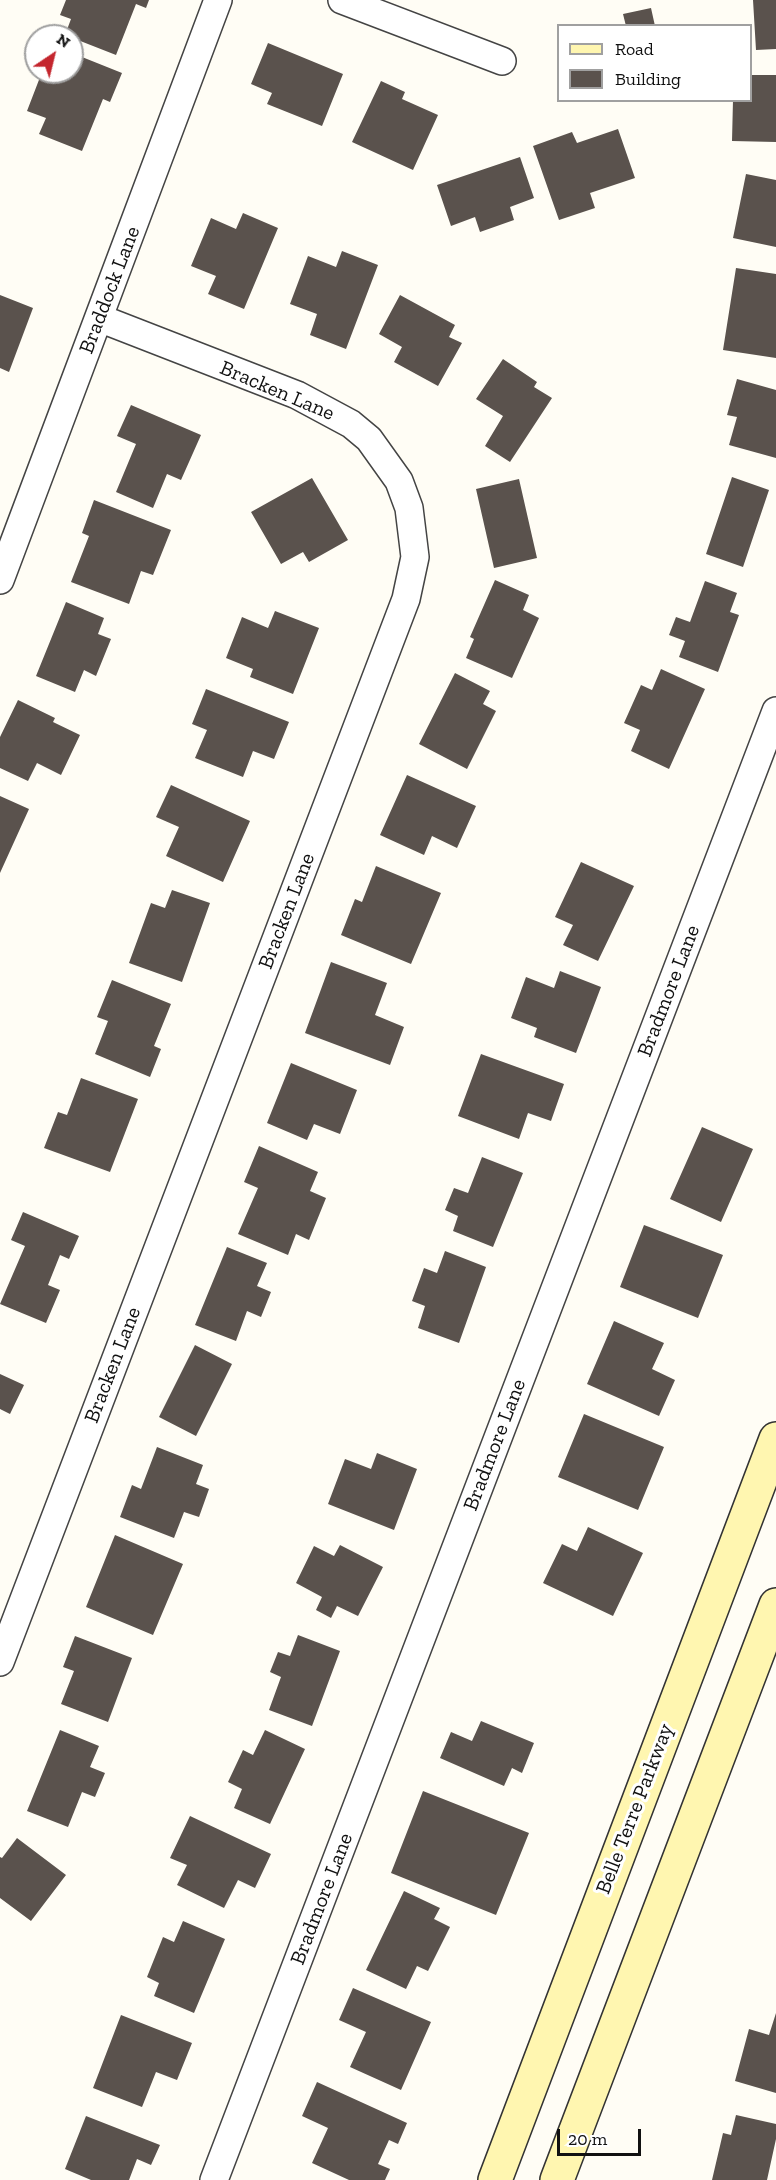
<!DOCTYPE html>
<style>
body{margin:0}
#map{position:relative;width:776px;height:2180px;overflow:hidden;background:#fffdf5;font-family:"Zilla Slab",serif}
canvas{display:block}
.legend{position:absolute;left:557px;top:24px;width:195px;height:78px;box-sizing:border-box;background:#fff;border:2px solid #a0a0a0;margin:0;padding:8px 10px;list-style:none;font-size:18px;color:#111}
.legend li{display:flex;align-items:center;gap:12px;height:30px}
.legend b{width:30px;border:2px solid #a0a0a0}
.north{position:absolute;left:24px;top:24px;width:60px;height:60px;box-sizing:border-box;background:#fff;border:2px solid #a0a0a0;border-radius:50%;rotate:35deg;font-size:16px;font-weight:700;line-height:24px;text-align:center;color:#111}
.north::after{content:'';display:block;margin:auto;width:21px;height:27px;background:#c4262e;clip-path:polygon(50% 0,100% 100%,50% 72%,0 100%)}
.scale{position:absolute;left:557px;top:2129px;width:84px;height:27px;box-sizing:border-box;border:3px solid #111;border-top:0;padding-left:8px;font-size:18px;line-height:21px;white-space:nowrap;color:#111;-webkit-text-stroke:4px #fff;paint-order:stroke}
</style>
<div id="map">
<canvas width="776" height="2180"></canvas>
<ul class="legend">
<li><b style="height:8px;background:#fff6b0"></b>Road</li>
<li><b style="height:16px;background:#5a524d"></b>Building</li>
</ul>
<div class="north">N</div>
<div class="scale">20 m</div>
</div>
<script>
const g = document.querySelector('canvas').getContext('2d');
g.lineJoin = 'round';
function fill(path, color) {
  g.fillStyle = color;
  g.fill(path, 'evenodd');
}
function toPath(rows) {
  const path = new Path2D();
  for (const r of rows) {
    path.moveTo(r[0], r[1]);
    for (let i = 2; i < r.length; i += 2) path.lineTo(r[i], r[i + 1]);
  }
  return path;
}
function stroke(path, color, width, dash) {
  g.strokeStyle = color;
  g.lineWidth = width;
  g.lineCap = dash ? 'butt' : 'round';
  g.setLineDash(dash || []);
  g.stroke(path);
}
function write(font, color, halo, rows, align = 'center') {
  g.font = font + ' "Zilla Slab",serif';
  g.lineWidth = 6;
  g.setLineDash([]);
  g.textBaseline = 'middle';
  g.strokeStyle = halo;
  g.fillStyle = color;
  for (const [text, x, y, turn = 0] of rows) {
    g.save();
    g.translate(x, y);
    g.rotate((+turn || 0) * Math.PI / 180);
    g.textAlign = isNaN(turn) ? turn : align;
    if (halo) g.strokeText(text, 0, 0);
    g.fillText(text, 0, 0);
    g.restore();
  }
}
const building = toPath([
 [66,0,149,0,146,8,136,4,116,55,65,35,71,19,60,15],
 [753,0,776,0,776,49,756,50],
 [651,8,655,26,626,26,623,14],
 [268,43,343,74,322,126,267,104,272,93,251,84],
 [72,53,122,73,110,102,103,99,82,151,39,134,46,118,27,111,42,72,72,72],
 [750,75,776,75,776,142,732,141,733,100,750,100],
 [381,81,405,92,402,99,438,115,413,170,352,142],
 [618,129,635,178,590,193,595,208,559,220,533,146,572,132,577,143],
 [520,157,534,198,510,207,514,220,480,232,475,217,451,226,437,185],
 [746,174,776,180,776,247,733,238],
 [243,213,278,228,244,309,208,294,216,276,191,266,211,218,236,229],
 [342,251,378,265,346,349,310,335,317,314,290,304,308,256,336,267],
 [736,268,776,274,776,358,723,350],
 [0,295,33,308,9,372,0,368],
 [400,295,455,325,449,337,462,343,438,386,394,362,402,347,379,334],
 [503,359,537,382,534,387,552,398,510,462,485,446,503,416,476,399],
 [737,379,776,390,776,458,729,445,737,417,727,415],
 [131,405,201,435,181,480,167,474,153,508,116,492,136,444,117,436],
 [732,477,769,490,743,567,706,554],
 [312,478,348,540,309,562,303,552,281,564,251,512],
 [519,479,537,558,494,568,476,489],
 [94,500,171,530,153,575,141,571,129,604,71,582,89,536,82,533],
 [495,580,529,595,523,610,539,618,512,678,466,658,474,639,470,637],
 [705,581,737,593,730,612,739,615,718,672,679,657,685,641,669,635,676,617,690,622],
 [66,602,104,618,98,634,111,639,96,676,84,670,75,692,36,676],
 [275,611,319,628,293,694,250,677,253,669,226,658,242,617,268,628],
 [661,669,705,689,669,769,631,751,640,730,624,723,641,685,652,690],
 [455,673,490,691,483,704,496,711,467,769,419,744],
 [206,689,289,722,274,759,253,751,243,777,195,758,207,730,192,724],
 [18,700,55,718,53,722,80,735,61,775,37,763,28,781,0,768,0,737],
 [407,775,476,806,457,848,432,836,424,855,380,835],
 [171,785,250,821,223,882,166,856,179,827,156,817],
 [0,796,29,809,0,873],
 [581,862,634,886,598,961,563,945,573,925,555,917],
 [376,866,441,893,411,964,341,935,355,899,362,902],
 [172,890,210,903,182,982,129,963,151,903,165,908],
 [331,962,387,983,375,1015,404,1027,390,1065,305,1033],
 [560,971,601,987,576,1053,534,1037,537,1028,511,1018,526,977,554,988],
 [112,980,171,1004,154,1046,161,1049,150,1077,95,1054,108,1021,97,1017],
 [481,1054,564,1084,551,1121,528,1113,519,1139,458,1116],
 [291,1063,357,1090,340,1134,314,1124,307,1140,267,1123],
 [81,1078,138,1099,110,1172,44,1148,58,1112,67,1115],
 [702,1127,753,1149,721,1222,670,1199],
 [259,1146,318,1172,310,1191,326,1198,309,1240,296,1234,288,1255,238,1234,258,1188,244,1182],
 [482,1157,523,1173,493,1247,453,1231,458,1216,445,1210,454,1188,468,1193],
 [23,1212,79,1236,69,1259,60,1255,48,1285,60,1290,46,1323,0,1304,25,1246,11,1240],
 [644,1225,723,1255,698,1318,620,1287],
 [227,1247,267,1263,257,1286,271,1292,261,1317,247,1311,236,1341,195,1325],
 [445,1251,486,1267,459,1343,418,1328,425,1306,412,1301,424,1268,437,1273],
 [614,1321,664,1343,652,1369,675,1380,659,1416,587,1384],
 [195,1345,232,1364,196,1436,159,1417],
 [0,1374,24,1385,10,1414,0,1409],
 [584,1414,664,1447,638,1510,558,1477],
 [157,1447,203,1465,196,1484,209,1489,199,1517,184,1512,174,1538,120,1517,132,1485,141,1489],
 [377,1453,417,1469,394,1530,328,1504,345,1459,371,1469],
 [588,1527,643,1553,613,1616,543,1583,562,1544,577,1551],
 [115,1535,183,1564,153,1635,86,1607],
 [340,1545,383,1567,358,1616,337,1606,331,1618,316,1610,322,1597,296,1583,314,1546,334,1556],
 [298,1635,340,1651,312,1726,269,1710,281,1677,270,1672,278,1652,290,1656],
 [75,1636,132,1658,108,1722,61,1704,74,1671,63,1667],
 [481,1721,534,1743,522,1773,512,1768,504,1786,440,1758,451,1732,472,1741],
 [60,1730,99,1746,90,1767,105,1773,95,1797,82,1792,68,1827,27,1811],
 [265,1730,305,1749,270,1824,234,1808,242,1789,228,1782,243,1750,253,1755],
 [423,1791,529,1833,496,1915,391,1873],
 [190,1816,271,1854,255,1888,238,1880,224,1908,177,1885,187,1865,170,1858],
 [17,1838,66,1875,31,1921,0,1898,0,1857,2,1858],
 [404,1891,440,1908,434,1919,450,1927,428,1971,417,1966,406,1989,366,1970],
 [183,1921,225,1939,194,2013,154,1996,159,1983,147,1977,163,1937,174,1942],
 [353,1988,431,2022,401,2090,350,2067,366,2032,339,2020],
 [776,2013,776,2093,735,2081,749,2029,769,2035],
 [121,2015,192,2043,177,2080,156,2072,142,2107,93,2088],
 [317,2082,407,2123,398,2144,389,2140,378,2164,390,2169,385,2180,349,2180,312,2163,328,2128,302,2116],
 [736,2115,776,2124,776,2139,767,2180,712,2180,723,2133,731,2135],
 [86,2116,160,2145,151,2165,137,2159,129,2180,91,2180,65,2169]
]);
const minor = toPath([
 [342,0,502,61],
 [0,580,218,0],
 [0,1662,406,599,415,557,409,508,399,481,369,439,351,424,297,395,99,318],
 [214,2180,776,711]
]);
const secondary = toPath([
 [495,2180,776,1439],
 [557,2180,776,1605]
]);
const streetNames = [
 ["Braddock Lane",110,290,-69],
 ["Bracken Lane",277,391,23],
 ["Bracken Lane",287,911,-69],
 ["Bradmore Lane",669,991,-69],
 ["Bracken Lane",113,1365,-69],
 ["Bradmore Lane",495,1445,-69],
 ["Belle Terre Parkway",635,1809,-69],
 ["Bradmore Lane",322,1899,-69]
];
fill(building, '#5a524d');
stroke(minor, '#444', 30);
stroke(secondary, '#333', 36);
stroke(minor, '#fff', 27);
stroke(secondary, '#fff6b0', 33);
write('21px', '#111', '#fff', streetNames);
</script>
